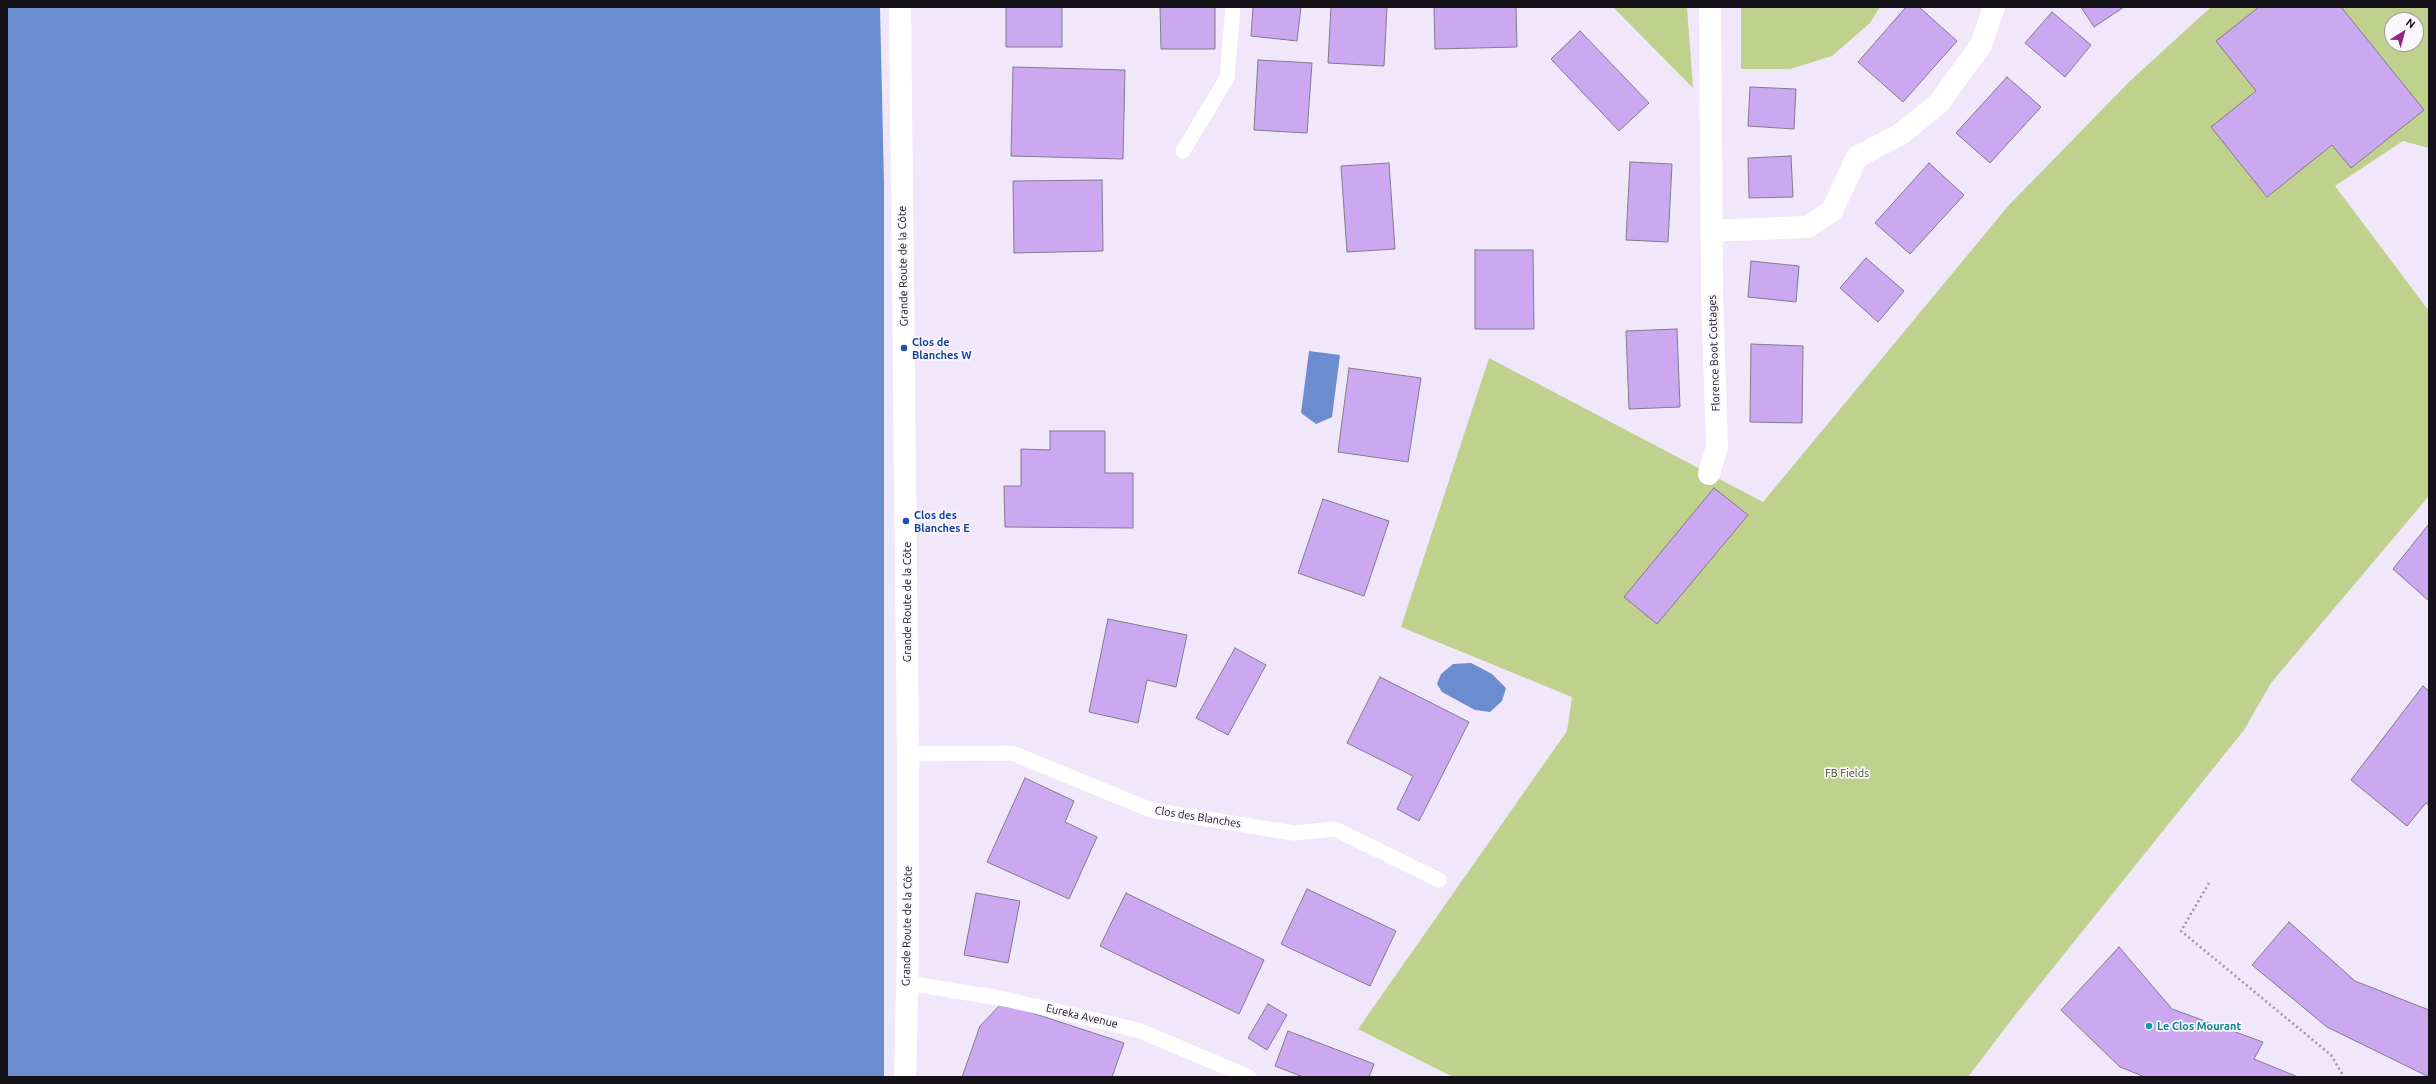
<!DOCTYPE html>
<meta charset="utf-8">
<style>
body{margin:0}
#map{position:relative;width:2436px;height:1084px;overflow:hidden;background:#f0e7fb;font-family:Ubuntu,sans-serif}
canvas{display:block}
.frame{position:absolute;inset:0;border:8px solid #141118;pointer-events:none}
.north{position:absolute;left:2384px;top:12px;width:40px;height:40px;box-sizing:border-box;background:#faf7ff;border:1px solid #9e9ba3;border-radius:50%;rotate:37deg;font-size:11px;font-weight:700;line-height:16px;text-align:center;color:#141118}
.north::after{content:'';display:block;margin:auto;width:14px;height:18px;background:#932485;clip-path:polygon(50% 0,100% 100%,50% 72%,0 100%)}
</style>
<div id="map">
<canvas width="2436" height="1084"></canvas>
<div class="frame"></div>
<div class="north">N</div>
</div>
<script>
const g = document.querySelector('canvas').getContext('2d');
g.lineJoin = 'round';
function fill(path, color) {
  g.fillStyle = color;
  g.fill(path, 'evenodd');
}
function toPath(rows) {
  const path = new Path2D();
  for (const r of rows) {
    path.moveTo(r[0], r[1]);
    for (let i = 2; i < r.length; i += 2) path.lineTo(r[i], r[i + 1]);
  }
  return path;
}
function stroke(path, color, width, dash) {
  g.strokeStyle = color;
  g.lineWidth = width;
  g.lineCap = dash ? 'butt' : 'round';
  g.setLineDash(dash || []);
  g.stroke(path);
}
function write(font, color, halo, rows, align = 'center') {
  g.font = font + ' Ubuntu,sans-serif';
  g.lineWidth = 3.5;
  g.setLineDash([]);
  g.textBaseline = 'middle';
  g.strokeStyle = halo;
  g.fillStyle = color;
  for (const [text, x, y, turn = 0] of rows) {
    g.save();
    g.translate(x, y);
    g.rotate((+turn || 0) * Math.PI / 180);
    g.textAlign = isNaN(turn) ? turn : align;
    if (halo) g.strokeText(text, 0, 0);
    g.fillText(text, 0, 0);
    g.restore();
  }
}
const green = toPath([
 [1613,7,1687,7,1693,88],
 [1741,7,1880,7,1870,23,1832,56,1790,69,1741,69],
 [2211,7,2429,7,2429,148,2403,141,2335,186,2429,311,2429,496,2271,683,2244,730,2012,1019,1968,1077,1453,1077,1358,1029,1567,731,1572,697,1401,627,1489,358,1763,502,2009,205,2130,81],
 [2392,20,2416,20,2416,44,2392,44]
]);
const water = toPath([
 [7,7,880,7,884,184,884,1077,7,1077],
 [1309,351,1340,355,1332,417,1316,424,1301,413],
 [1471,663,1492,674,1506,688,1502,701,1490,712,1475,710,1442,692,1437,684,1441,674,1453,664]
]);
const building = toPath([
 [1006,7,1062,7,1062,47,1006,47,1006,7],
 [1160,7,1215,7,1215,49,1161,49,1160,7],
 [1253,7,1301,7,1297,41,1251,36,1253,7],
 [1331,7,1387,7,1384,66,1328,63,1331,7],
 [1434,7,1516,7,1517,47,1435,49,1434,7],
 [1906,7,1919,7,1957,41,1903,102,1858,62,1906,7],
 [2081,7,2124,7,2094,27,2081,7],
 [2259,7,2341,7,2424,110,2351,168,2332,145,2267,197,2211,127,2256,91,2216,41,2259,7],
 [2052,12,2091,45,2065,77,2025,43,2052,12],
 [1580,31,1649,103,1619,131,1551,59,1580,31],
 [1258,60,1312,63,1307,133,1254,130,1258,60],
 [1013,67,1125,70,1123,159,1011,156,1013,67],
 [2007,77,2041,107,1990,163,1956,133,2007,77],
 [1750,87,1796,89,1794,129,1748,126,1750,87],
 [1791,156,1793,197,1749,198,1748,158,1791,156],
 [1630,162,1672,164,1668,242,1626,240,1630,162],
 [1389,163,1395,249,1347,252,1341,166,1389,163],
 [1929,163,1964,195,1910,254,1875,223,1929,163],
 [1102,180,1103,251,1014,253,1013,181,1102,180],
 [1475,250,1533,250,1534,329,1475,329,1475,250],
 [1866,258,1904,291,1878,322,1840,288,1866,258],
 [1751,261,1799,266,1796,302,1748,297,1751,261],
 [1677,329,1680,407,1629,409,1626,331,1677,329],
 [1751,344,1803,346,1802,423,1750,422,1751,344],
 [1349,368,1421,378,1408,462,1338,452,1349,368],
 [1050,431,1105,431,1105,473,1133,473,1133,528,1005,527,1004,486,1021,486,1021,449,1050,450,1050,431],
 [1714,488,1748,515,1657,624,1624,597,1714,488],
 [1323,499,1389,521,1364,596,1298,573,1323,499],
 [2429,524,2429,601,2393,569,2429,524],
 [1108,619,1187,635,1176,687,1147,680,1138,723,1089,712,1108,619],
 [1235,648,1266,665,1228,735,1196,718,1235,648],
 [1380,677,1469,722,1419,821,1397,809,1413,776,1347,743,1380,677],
 [2423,686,2429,691,2429,806,2426,803,2407,826,2351,780,2423,686],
 [1025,778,1074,801,1065,822,1097,837,1069,899,987,862,1025,778],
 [1307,889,1396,931,1370,986,1281,944,1307,889],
 [976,893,1020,901,1008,963,964,955,976,893],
 [1126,893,1264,960,1239,1014,1100,946,1126,893],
 [2289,922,2355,981,2429,1010,2429,1077,2327,1027,2252,965,2289,922],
 [2119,947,2172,1009,2263,1042,2254,1059,2298,1077,2145,1077,2120,1067,2061,1010,2119,947],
 [1002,1003,1124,1043,1112,1077,962,1077,980,1026,1002,1003],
 [1268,1004,1287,1015,1267,1050,1248,1038,1268,1004],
 [1288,1031,1374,1064,1369,1077,1303,1077,1275,1066,1288,1031]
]);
const path = toPath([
 [2209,883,2181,931,2331,1055,2344,1077]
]);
const service = toPath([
 [1183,151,1227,78,1233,7],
 [908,754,1012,753,1151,810,1294,833,1335,829,1439,880],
 [907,983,1005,999,1138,1030,1249,1077]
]);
const minor = toPath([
 [1711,231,1807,227,1832,211,1857,157,1901,134,1939,103,1981,45,1994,7],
 [1709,474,1717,447,1712,293,1710,7]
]);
const primary = toPath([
 [900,7,908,754,908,946,905,1077]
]);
const markers = [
 [904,348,4,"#1a4fb4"],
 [906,521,4,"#1a4fb4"],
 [2149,1026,4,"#0f9aa8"]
];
const streetNames = [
 ["Grande Route de la Côte",903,266,-91],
 ["Florence Boot Cottages",1714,353,-92],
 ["Grande Route de la Côte",907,602,-90],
 ["Clos des Blanches",1198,817,9],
 ["Grande Route de la Côte",907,926,-89],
 ["Eureka Avenue",1082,1016,13]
];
const transitNames = [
 ["Clos de",912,342],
 ["Blanches W",912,355],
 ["Clos des",914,515],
 ["Blanches E",914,528]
];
const parkNames = [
 ["FB Fields",1847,773]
];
const cultureNames = [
 ["Le Clos Mourant",2157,1026]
];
fill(green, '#bfd18d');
fill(water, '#6b8cce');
fill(building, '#cba8f0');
stroke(building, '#827a8c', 1);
stroke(path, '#9b94a3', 2.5, [2, 3]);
stroke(service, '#fff', 15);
stroke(minor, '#fff', 22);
stroke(primary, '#fff', 22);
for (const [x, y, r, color] of markers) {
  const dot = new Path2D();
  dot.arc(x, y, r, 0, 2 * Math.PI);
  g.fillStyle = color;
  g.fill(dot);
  stroke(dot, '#faf7ff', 1.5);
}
write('11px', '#141118', '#faf7ff', streetNames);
write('bold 11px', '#164399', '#faf7ff', transitNames, 'left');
write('11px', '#435017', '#faf7ff', parkNames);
write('bold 11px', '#0d838f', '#faf7ff', cultureNames, 'left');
</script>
